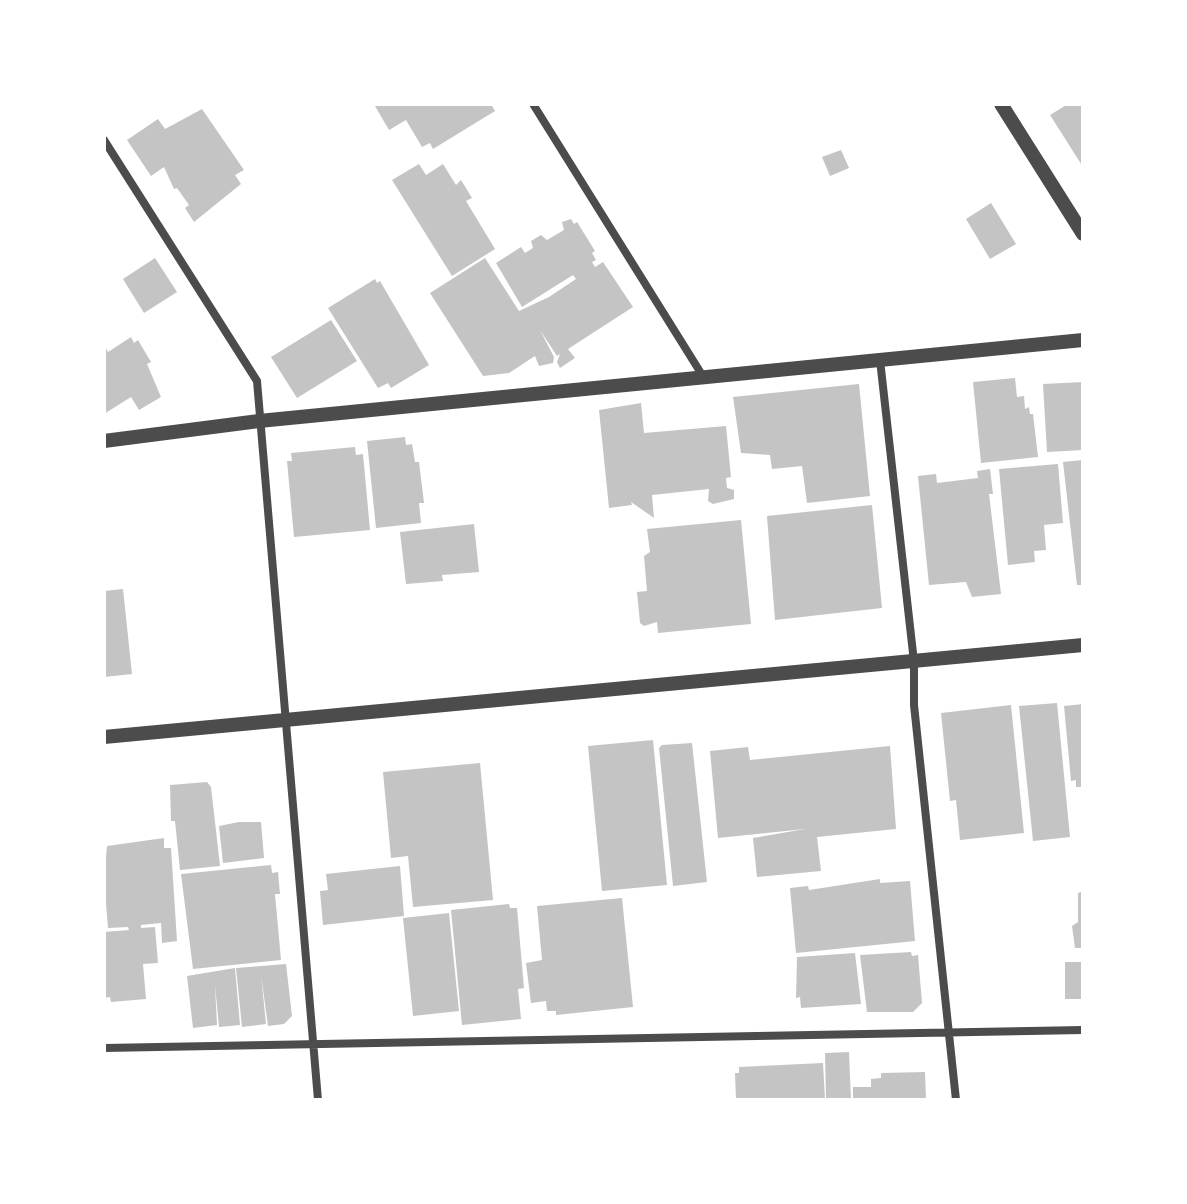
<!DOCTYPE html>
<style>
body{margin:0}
#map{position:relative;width:1187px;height:1204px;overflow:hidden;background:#fff;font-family:"Titillium Web",sans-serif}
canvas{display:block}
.frame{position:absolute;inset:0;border:106px solid #fff;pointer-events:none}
</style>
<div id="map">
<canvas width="1187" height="1204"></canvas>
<div class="frame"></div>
</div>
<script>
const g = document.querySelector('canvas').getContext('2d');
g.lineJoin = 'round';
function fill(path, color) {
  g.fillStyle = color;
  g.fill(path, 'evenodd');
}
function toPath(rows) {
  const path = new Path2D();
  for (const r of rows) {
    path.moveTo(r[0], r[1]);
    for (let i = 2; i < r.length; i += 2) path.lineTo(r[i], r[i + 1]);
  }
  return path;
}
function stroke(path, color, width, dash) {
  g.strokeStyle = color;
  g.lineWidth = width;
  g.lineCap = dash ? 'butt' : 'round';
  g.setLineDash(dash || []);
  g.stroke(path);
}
const building = toPath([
 [378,104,491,104,495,111,433,149,430,143,422,147,406,120,389,130,375,106],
 [1068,104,1083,104,1083,167,1050,115],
 [202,109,244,170,235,175,241,184,194,222,185,208,189,205,177,188,174,189,164,167,151,176,127,140,158,119,165,129],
 [841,150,849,168,830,176,822,157],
 [419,164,426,175,443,164,456,185,461,180,472,198,466,201,495,249,452,276,392,180],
 [991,203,1016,244,990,259,966,219],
 [571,219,574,224,577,222,595,251,592,253,596,260,592,262,595,267,603,262,633,307,568,349,575,358,560,368,557,362,560,354,557,356,540,330,554,357,553,363,539,366,535,356,509,373,483,376,430,293,485,258,519,311,549,297,576,279,573,275,522,307,496,263,521,247,525,253,533,248,531,241,541,235,547,240,564,230,562,222],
 [155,258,177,292,144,313,123,279],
 [375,279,377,283,380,281,429,365,391,388,388,383,378,388,328,308],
 [331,320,357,361,297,398,271,357],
 [131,337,134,343,138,340,151,362,147,364,161,397,139,410,131,397,104,414,104,345,108,352],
 [1015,378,1017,397,1024,396,1025,409,1029,407,1030,414,1033,414,1038,457,981,463,973,382],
 [1083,382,1083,450,1047,452,1043,384],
 [859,384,870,496,807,503,802,466,772,469,770,455,741,453,733,397],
 [641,403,644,433,726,426,731,477,726,478,727,488,734,490,734,499,713,504,708,501,709,489,652,495,654,518,631,502,632,505,609,508,599,410],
 [405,437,406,445,412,444,415,462,419,462,424,503,419,503,421,523,376,528,367,441],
 [355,447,356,455,363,454,370,530,294,537,287,461,292,461,291,453],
 [1083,460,1083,585,1077,585,1063,462],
 [1058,464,1063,523,1044,525,1046,550,1034,551,1035,562,1008,565,999,469],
 [990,469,993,494,989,494,1001,594,972,597,966,582,929,585,918,476,936,474,937,483,978,478,977,471],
 [872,505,882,608,775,620,767,516],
 [741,520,751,624,658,633,657,622,644,626,640,623,637,592,647,591,644,556,650,552,647,529],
 [474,524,479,572,442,575,443,581,406,584,400,532],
 [123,589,132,674,104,677,104,591],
 [1057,703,1070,837,1033,841,1019,706],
 [1083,704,1083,787,1076,787,1076,780,1071,781,1064,706],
 [1011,705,1024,833,960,840,956,800,950,801,941,713],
 [653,740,667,885,602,891,588,746],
 [692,743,707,882,673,886,659,748,662,745],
 [890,746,896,829,817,837,821,871,757,877,753,838,805,829,718,838,710,751,748,747,750,760],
 [480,763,493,900,413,907,408,856,391,858,383,772],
 [207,782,211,787,220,866,180,870,175,821,171,821,170,785],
 [239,822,261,822,264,858,223,863,219,826],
 [164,838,164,848,171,848,177,941,162,943,161,923,141,925,141,928,155,927,158,963,143,964,146,999,111,1002,110,997,104,998,104,932,129,930,128,927,108,928,104,879,107,846],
 [271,865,272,873,278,872,280,894,275,894,281,960,193,969,181,874],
 [400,866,404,916,323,925,320,891,328,890,326,874],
 [880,879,880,883,910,881,915,941,796,953,790,888,808,886,809,890],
 [1083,891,1083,948,1075,948,1072,926,1078,922,1078,893],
 [622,898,633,1007,556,1015,556,1011,547,1011,546,1001,531,1003,526,963,542,960,537,906],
 [509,904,510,908,517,908,524,988,518,989,521,1019,462,1025,451,910],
 [449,913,459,1011,413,1016,403,918],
 [911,952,912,956,918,955,922,1003,913,1012,867,1012,860,955],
 [855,953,861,1004,801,1008,800,997,796,998,797,957],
 [1065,962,1083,962,1083,999,1065,999],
 [286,964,292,1016,284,1024,268,1026,261,975,266,1024,242,1027,236,968],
 [235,968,240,1025,219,1027,215,985,217,1025,193,1028,187,976],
 [849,1052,851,1100,826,1100,825,1053],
 [823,1063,825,1100,736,1100,735,1073,739,1073,739,1067],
 [925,1072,926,1100,853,1100,853,1087,871,1087,871,1079,881,1078,881,1073]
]);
const minor = toPath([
 [533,104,704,378],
 [104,140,257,381,318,1100],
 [880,360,914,662,914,705,956,1100],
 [104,1048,1083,1030]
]);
const tertiary = toPath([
 [1001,104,1083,234],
 [104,441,259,421,1083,340],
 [104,737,1083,645]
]);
fill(building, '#c4c4c4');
stroke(minor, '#4c4c4c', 8);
stroke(tertiary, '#4c4c4c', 14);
</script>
